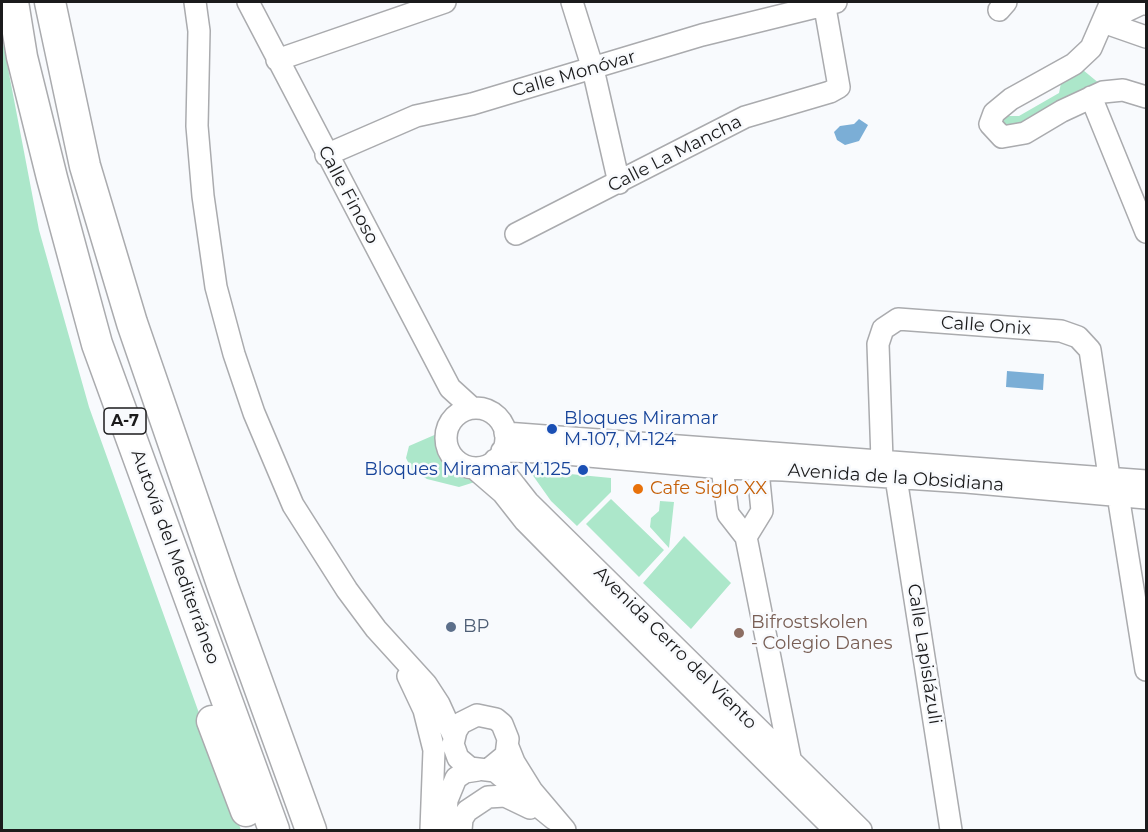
<!DOCTYPE html>
<meta charset="utf-8">
<style>
body{margin:0}
#map{position:relative;width:1148px;height:832px;overflow:hidden;background:#f8fafd;font-family:Montserrat,sans-serif}
canvas{display:block}
.frame{position:absolute;inset:0;border:3px solid #1b1b1c;pointer-events:none}
</style>
<div id="map">
<canvas width="1148" height="832"></canvas>
<div class="frame"></div>
</div>
<script>
const g = document.querySelector('canvas').getContext('2d');
g.lineJoin = 'round';
function fill(path, color) {
  g.fillStyle = color;
  g.fill(path, 'evenodd');
}
function toPath(rows) {
  const path = new Path2D();
  for (const r of rows) {
    if (r.length === 3) {
      path.moveTo(r[0] + r[2], r[1]);
      path.arc(r[0], r[1], r[2], 0, 2 * Math.PI);
      continue;
    }
    path.moveTo(r[0], r[1]);
    for (let i = 2; i < r.length; i += 2) path.lineTo(r[i], r[i + 1]);
  }
  return path;
}
function stroke(path, color, width, dash) {
  g.strokeStyle = color;
  g.lineWidth = width;
  g.lineCap = dash ? 'butt' : 'round';
  g.setLineDash(dash || []);
  g.stroke(path);
}
function write(font, color, halo, rows, align = 'center') {
  g.font = font + ' Montserrat,sans-serif';
  g.lineWidth = 5;
  g.setLineDash([]);
  g.textBaseline = 'middle';
  g.strokeStyle = halo;
  g.fillStyle = color;
  for (const [text, x, y, turn = 0] of rows) {
    g.save();
    g.translate(x, y);
    g.rotate((+turn || 0) * Math.PI / 180);
    g.textAlign = isNaN(turn) ? turn : align;
    if (halo) g.strokeText(text, 0, 0);
    g.fillText(text, 0, 0);
    g.restore();
  }
}
const green = toPath([
 [2,37,39,230,89,407,241,830,2,830],
 [1083,70,1100,84,1017,130,1004,131,1000,119,1006,116,1019,116,1059,93,1061,83],
 [439,433,439,447,446,463,478,481,459,487,427,479,412,470,406,458,409,446],
 [529,470,611,478,611,492,577,526,551,501],
 [611,499,664,550,639,577,586,524],
 [660,501,674,502,669,548,650,527,651,518,659,511],
 [684,536,731,583,691,629,643,583]
]);
const water = toPath([
 [859,119,868,125,859,141,845,145,837,140,834,132,840,126,854,124],
 [1007,371,1044,374,1043,390,1006,387]
]);
const minor = toPath([
 [195,2,199,31,197,126,203,196,216,287,234,354,254,413,293,505,347,590,376,629,426,684,439,704,454,737],
 [248,2,450,388,472,408],
 [572,2,593,69,619,183],
 [1111,2,1091,48,1074,64,1011,99,994,113,990,124,1002,137,1025,133,1062,111,1103,92,1123,90,1146,97],
 [999,10,1006,2],
 [1103,22,1141,4,1146,4],
 [1103,22,1146,37],
 [277,60,445,2],
 [1091,97,1146,232],
 [326,155,416,116,472,104,702,35,836,2],
 [516,234,745,117,830,92,839,87,824,2],
 [476,438,30],
 [505,433,1146,481],
 [502,451,544,452,722,468,783,470,966,482,1146,498],
 [495,460,528,502,861,830],
 [882,460,878,344,883,329,898,319,1061,331,1078,337,1090,350,1109,476],
 [474,468,503,493,525,521,598,595,835,830],
 [722,468,728,514,746,537,791,763],
 [896,478,951,830],
 [1118,495,1146,670],
 [746,537,762,511,758,471],
 [408,676,424,710,434,750,431,830],
 [508,747,514,762,532,791,565,830],
 [489,769,506,755,508,739,502,724,496,719,477,715,461,723,456,731,453,744,458,758,470,768,495,771,554,819],
 [445,830,447,800,456,778,465,772,478,770],
 [461,830,462,819,467,811,488,797,505,796,530,808]
]);
const highway = toPath([
 [13,2,22,57,52,178,97,344,274,830],
 [50,2,85,166,132,323,223,587,311,830],
 [212,721,246,811]
]);
const markers = [
 [552,429,6,"#1a4fb4"],
 [583,470,6,"#1a4fb4"],
 [638,489,6,"#e8710a"],
 [451,627,6,"#5c6f8a"],
 [739,633,6,"#8d6e63"]
];
const shields = [
 [125,421,42]
];
const shieldNames = [
 ["A-7",125,421]
];
const streetNames = [
 ["Calle Monóvar",574,74,-16],
 ["Calle La Mancha",675,154,-27],
 ["Calle Finoso",348,195,62],
 ["Calle Onix",986,326,4],
 ["Avenida de la Obsidiana",896,478,4],
 ["Autovía del Mediterráneo",175,557,70],
 ["Avenida Cerro del Viento",675,648,45],
 ["Calle Lapislázuli",924,654,81]
];
const transitNames = [
 ["Bloques Miramar",564,419],
 ["M-107, M-124",564,440],
 ["Bloques Miramar M.125",571,470,"right"]
];
const foodNames = [
 ["Cafe Siglo XX",650,489]
];
const educationNames = [
 ["Bifrostskolen",751,623],
 ["- Colegio Danes",751,644]
];
const serviceNames = [
 ["BP",463,627]
];
fill(green, '#ace7ca');
fill(water, '#7baed6');
stroke(minor, '#aaabae', 24);
stroke(highway, '#aaabae', 33);
stroke(minor, '#fff', 21);
stroke(highway, '#fff', 30);
for (const [x, y, r, color] of markers) {
  const dot = new Path2D();
  dot.arc(x, y, r, 0, 2 * Math.PI);
  g.fillStyle = color;
  g.fill(dot);
  stroke(dot, '#f8fafd', 2);
}
for (const [x, y, w] of shields) {
  const box = new Path2D();
  box.roundRect(x - w / 2, y - 13, w, 26, 4.5);
  g.fillStyle = '#f8fafd';
  g.fill(box);
  stroke(box, '#1b1b1c', 1.5);
}
write('bold 16px', '#1b1b1c', null, shieldNames);
write('18px', '#1b1b1c', '#f8fafd', streetNames);
write('18px', '#164399', '#f8fafd', transitNames, 'left');
write('18px', '#c56008', '#f8fafd', foodNames, 'left');
write('18px', '#785e54', '#f8fafd', educationNames, 'left');
write('18px', '#4e5e75', '#f8fafd', serviceNames, 'left');
</script>
